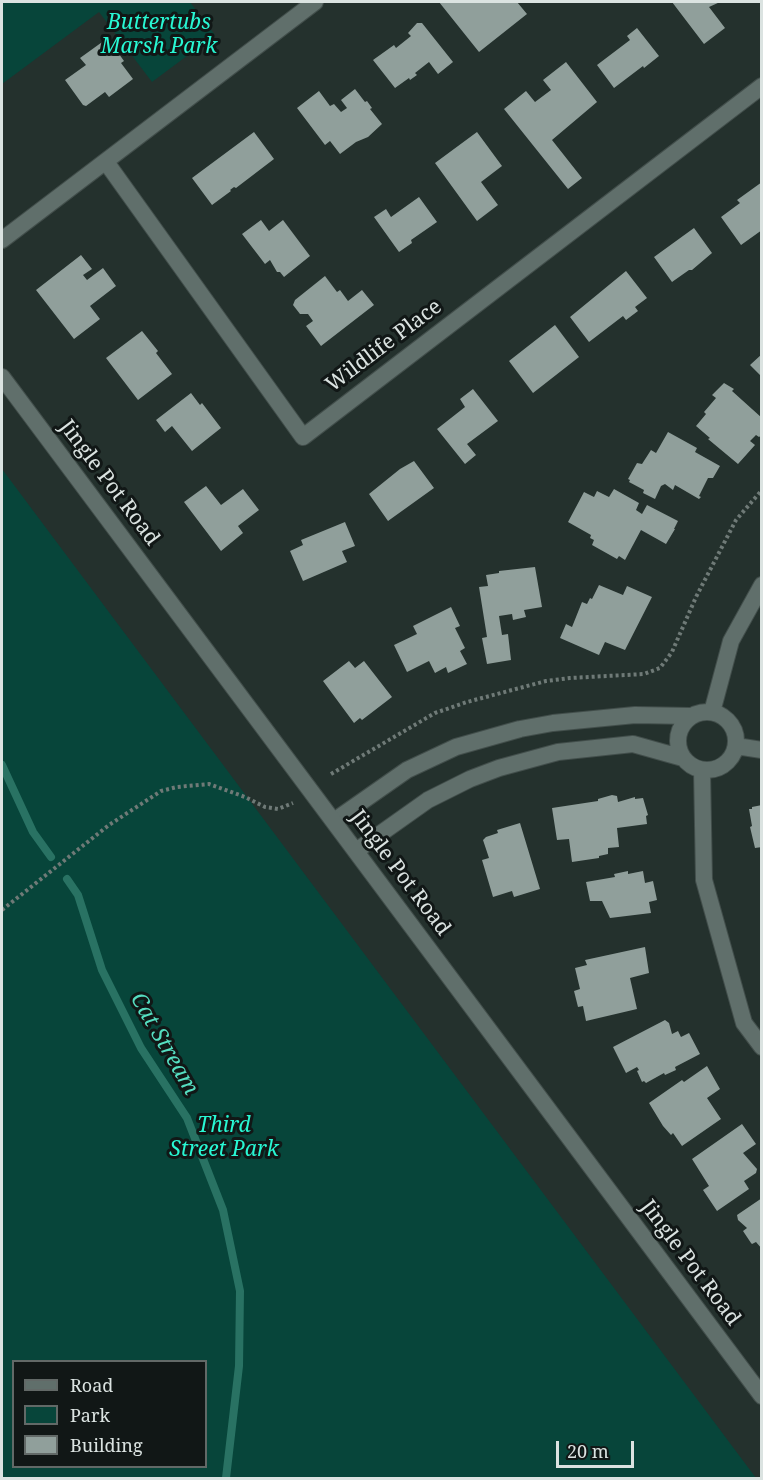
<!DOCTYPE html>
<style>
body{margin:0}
#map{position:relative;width:763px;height:1480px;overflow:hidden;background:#24312d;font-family:"Noto Serif",serif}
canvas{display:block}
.frame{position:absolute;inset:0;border:3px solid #dbe3e1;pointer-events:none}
.legend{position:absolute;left:12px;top:1360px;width:195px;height:108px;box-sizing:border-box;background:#111716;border:2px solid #626967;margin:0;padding:8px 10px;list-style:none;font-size:18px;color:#dbe3e1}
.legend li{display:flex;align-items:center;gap:12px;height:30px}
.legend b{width:30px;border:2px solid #626967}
.scale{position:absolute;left:556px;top:1441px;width:78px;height:27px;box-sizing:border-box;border:3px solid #dbe3e1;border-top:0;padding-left:8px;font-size:18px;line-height:21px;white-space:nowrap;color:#dbe3e1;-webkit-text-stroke:4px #111716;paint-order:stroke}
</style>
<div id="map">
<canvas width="763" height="1480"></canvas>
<div class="frame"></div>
<ul class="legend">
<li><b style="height:8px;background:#606f6b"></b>Road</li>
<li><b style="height:16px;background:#07453a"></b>Park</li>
<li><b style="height:16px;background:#909f9b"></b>Building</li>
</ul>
<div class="scale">20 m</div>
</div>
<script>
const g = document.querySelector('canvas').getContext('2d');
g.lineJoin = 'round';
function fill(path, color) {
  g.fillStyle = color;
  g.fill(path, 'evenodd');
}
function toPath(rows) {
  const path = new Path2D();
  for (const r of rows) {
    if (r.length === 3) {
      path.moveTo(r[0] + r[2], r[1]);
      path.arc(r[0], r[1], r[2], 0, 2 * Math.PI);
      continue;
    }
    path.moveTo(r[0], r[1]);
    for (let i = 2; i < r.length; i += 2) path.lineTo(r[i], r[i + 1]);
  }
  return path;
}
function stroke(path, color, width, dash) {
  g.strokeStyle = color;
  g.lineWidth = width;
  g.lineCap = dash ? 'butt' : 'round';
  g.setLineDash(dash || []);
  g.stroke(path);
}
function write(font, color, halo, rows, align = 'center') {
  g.font = font + ' "Noto Serif",serif';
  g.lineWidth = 6;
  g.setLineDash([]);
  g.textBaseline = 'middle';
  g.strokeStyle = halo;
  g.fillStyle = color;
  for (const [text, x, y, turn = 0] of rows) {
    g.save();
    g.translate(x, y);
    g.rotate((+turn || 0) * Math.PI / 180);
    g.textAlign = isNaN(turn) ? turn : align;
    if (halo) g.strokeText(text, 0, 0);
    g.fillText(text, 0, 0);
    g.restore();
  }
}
const green = toPath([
 [2,2,190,2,215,35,152,82,99,12,2,84],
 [2,469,756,1478,2,1478],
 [14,1362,206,1362,206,1466,14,1466]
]);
const stream = toPath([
 [2,765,33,832,51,857],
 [67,879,78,895,102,970,141,1048,187,1118,223,1210,240,1291,239,1366,226,1478]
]);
const building = toPath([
 [439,2,517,2,527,14,479,52],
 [672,2,720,2,709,7,725,28,704,44],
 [417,23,422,23,453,62,438,74,429,62,415,73,417,75,410,80,409,78,395,88,373,60,394,45,396,48,411,36,408,33],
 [637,28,659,56,644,68,643,66,614,88,597,65,630,40,627,36],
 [105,40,111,49,114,47,124,61,121,63,133,79,109,97,105,92,86,106,83,105,65,80,86,65,80,58],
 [566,62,597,102,552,140,582,178,568,189,504,109,526,91,535,102,551,90,543,80],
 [355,89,365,102,367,101,372,108,370,109,382,124,368,137,356,142,340,154,330,141,325,145,297,108,319,91,330,106,334,104,341,112,347,108,341,100],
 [254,132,274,159,236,188,234,187,230,190,231,191,212,205,192,178],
 [477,132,502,166,481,182,498,205,477,221,435,163],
 [762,182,762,230,741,245,721,217,740,203,737,200],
 [419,197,437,222,411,240,412,243,399,252,374,217,386,209,391,217],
 [261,220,269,231,283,220,310,256,284,277,280,272,277,272,270,260,265,264,242,234],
 [694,228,712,253,692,270,689,270,672,282,654,257],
 [81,255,92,269,83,275,87,280,103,268,116,286,90,306,100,319,74,339,36,290],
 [626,271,647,298,635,307,638,311,626,320,623,316,589,342,570,317],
 [325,276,337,292,340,290,348,301,362,290,374,305,321,346,306,326,313,321,308,314,300,314,293,305,295,300],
 [555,325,579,357,533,393,509,361],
 [142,331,158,351,156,353,172,374,138,400,106,358],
 [762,354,762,377,750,365],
 [724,383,734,389,732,391,762,418,762,435,759,437,756,435,750,441,755,445,738,464,708,439,710,438,696,426,706,414,704,412,716,398,712,395],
 [473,389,498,421,467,444,476,455,465,464,437,429,465,407,460,399],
 [191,393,200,405,202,403,221,428,192,451,172,426,165,432,156,420],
 [668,432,697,448,695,452,720,466,713,478,708,478,699,496,701,497,699,499,675,485,673,490,665,484,661,486,655,499,643,493,644,490,629,482,630,480,628,479,637,463,642,464,651,450,656,453],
 [414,461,434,488,388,521,369,494,400,469],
 [206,486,221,505,243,489,259,510,238,526,243,533,221,551,184,502],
 [614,489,639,503,636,510,642,514,647,505,678,521,674,529,675,529,666,544,641,530,625,560,619,556,617,559,592,545,594,540,590,538,591,535,568,522,584,492,594,497,597,491,609,497],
 [345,522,355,546,342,551,347,562,303,581,290,551,303,545,301,540],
 [535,567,542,607,524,610,526,617,513,620,512,614,499,616,502,635,508,634,511,660,487,664,482,638,487,637,479,587,488,586,486,575,499,573,499,571],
 [599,585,623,595,627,586,652,597,625,650,605,642,599,655,560,638,566,624,572,627,582,602,587,604,590,598,592,599],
 [451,607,460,626,455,628,465,648,460,651,467,664,448,673,446,667,435,673,429,661,407,672,394,645,417,634,413,626],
 [349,661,355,668,364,661,392,697,362,720,360,718,354,723,323,681],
 [612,795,617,796,618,802,635,797,635,799,643,798,648,815,646,816,647,824,617,828,619,847,608,848,608,854,599,856,599,858,572,862,569,839,557,840,552,808,598,801,598,799],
 [762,805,762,847,755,848,750,827,752,826,749,809,752,809,752,807],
 [520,823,540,889,514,897,512,891,493,897,482,860,489,858,483,840,486,837,498,833,497,830],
 [628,871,628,874,643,871,645,883,653,881,657,900,649,902,651,913,610,918,602,901,590,901,586,882,615,877,614,874],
 [645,947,649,973,630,978,637,1009,586,1021,583,1006,578,1007,574,991,580,989,575,968,587,965,585,960],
 [665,1020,669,1023,672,1034,678,1031,681,1037,689,1033,700,1054,675,1067,676,1070,665,1075,664,1073,646,1083,644,1081,642,1082,637,1071,639,1070,637,1067,626,1073,613,1047],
 [707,1066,720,1089,707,1098,721,1119,682,1146,673,1133,671,1135,663,1126,649,1103,682,1080,684,1082],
 [742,1124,756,1144,743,1153,757,1169,756,1173,744,1181,749,1189,717,1211,703,1190,709,1186,692,1159],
 [762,1198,762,1249,756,1242,752,1244,751,1243,743,1231,747,1228,738,1220,737,1215]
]);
const path = toPath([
 [331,774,435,713,467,702,546,681,570,678,644,674,660,668,672,652,696,597,736,520,762,490],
 [2,910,109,825,161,791,177,787,209,784,245,797,265,807,278,809,293,803]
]);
const minor = toPath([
 [106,162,303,437,762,86],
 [2,240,315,2],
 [707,741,29],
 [712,712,731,641,762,585],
 [736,746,762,750],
 [702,770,704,880,744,1023,762,1047],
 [334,821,407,770,456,747,520,729,553,723,635,715,690,716],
 [356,851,428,800,470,779,499,768,558,752,633,744,683,758]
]);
const tertiary = toPath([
 [2,377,762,1396]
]);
const parkNames = [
 ["Buttertubs",159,23],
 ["Marsh Park",159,47],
 ["Third",224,1126],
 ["Street Park",224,1150]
];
const streetNames = [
 ["Wildlife Place",384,346,-37],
 ["Jingle Pot Road",109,483,53],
 ["Jingle Pot Road",400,873,53],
 ["Jingle Pot Road",690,1263,53]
];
const waterNames = [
 ["Cat Stream",164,1044,60]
];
fill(green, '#07453a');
stroke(stream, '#297263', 8);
fill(building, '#909f9b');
stroke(minor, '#424e4b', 18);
stroke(tertiary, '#424e4b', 18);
stroke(path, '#6f7a77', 4, [3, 3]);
stroke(minor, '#606f6b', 16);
stroke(tertiary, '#606f6b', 16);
write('italic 21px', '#28f7d3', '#111716', parkNames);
write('21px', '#dbe3e1', '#111716', streetNames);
write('italic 22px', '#55dec1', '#111716', waterNames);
</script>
